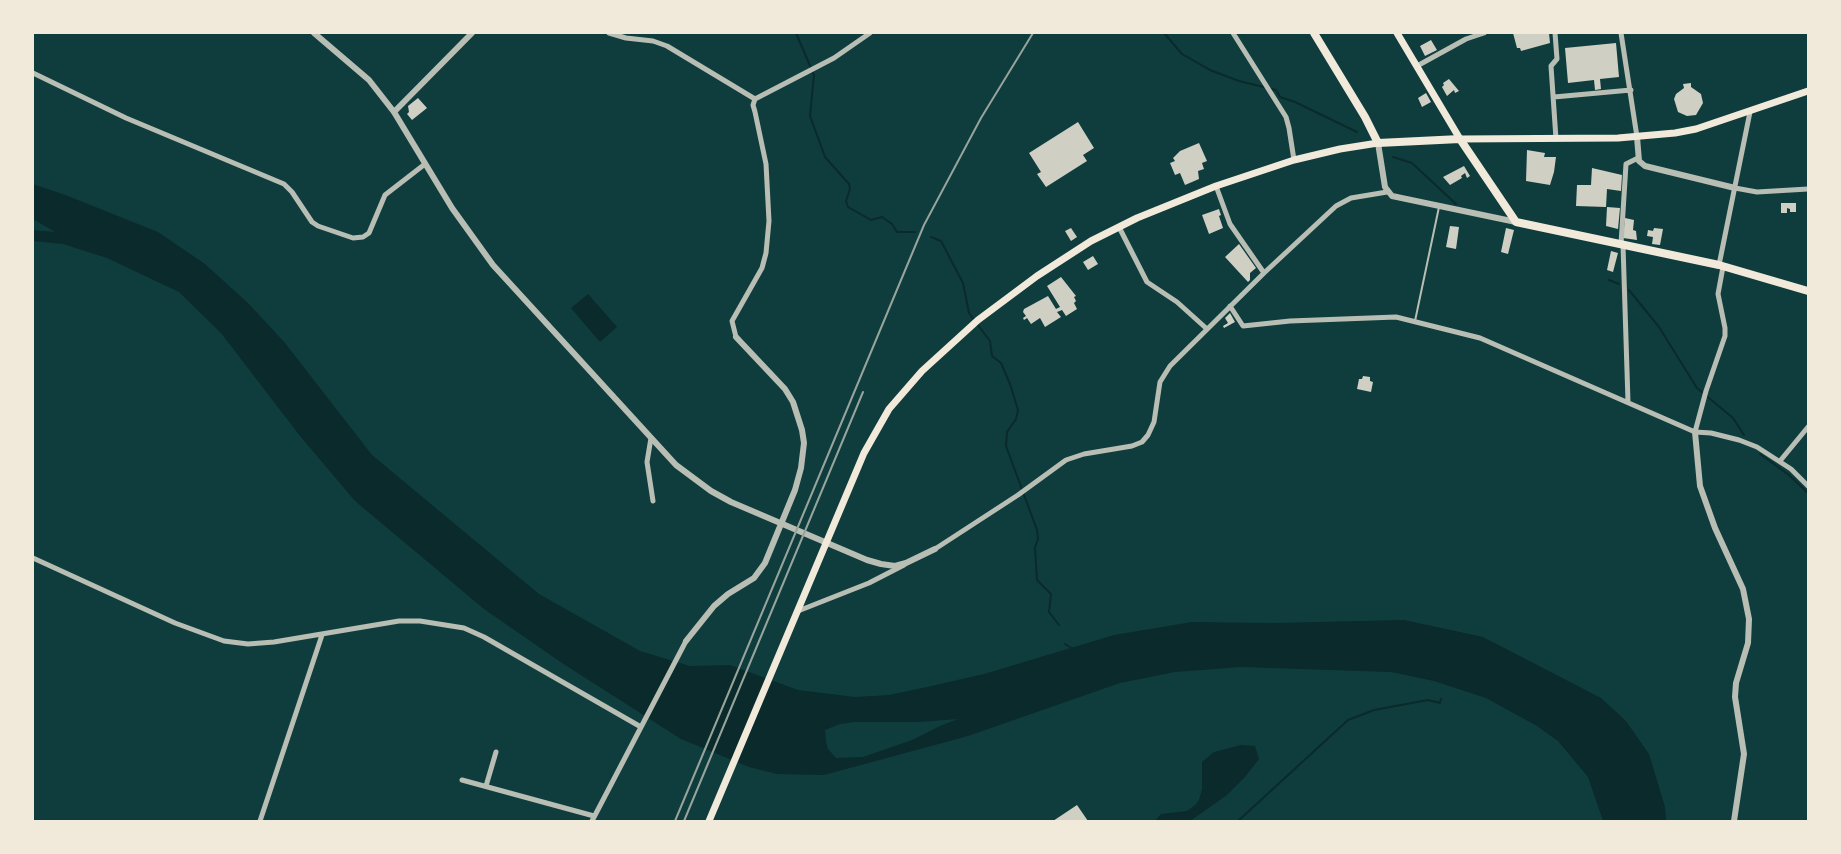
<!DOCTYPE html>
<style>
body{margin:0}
#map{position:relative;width:1841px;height:854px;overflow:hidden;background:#0f3d3e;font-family:Poppins,sans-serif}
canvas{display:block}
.frame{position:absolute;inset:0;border:34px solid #f1e9da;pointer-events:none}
</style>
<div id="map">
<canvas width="1841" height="854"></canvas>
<div class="frame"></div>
</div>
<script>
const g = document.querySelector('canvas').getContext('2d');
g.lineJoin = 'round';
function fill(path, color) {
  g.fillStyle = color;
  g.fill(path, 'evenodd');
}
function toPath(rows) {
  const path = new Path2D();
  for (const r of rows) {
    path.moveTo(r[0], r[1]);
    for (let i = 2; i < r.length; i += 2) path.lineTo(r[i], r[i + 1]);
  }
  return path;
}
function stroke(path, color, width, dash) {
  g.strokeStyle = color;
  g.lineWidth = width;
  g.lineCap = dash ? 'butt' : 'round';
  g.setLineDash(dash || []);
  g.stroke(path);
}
const water = toPath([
 [33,184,68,196,158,232,205,264,249,304,285,343,372,455,539,594,640,651,690,666,730,665,798,690,855,697,889,695,927,687,984,674,1114,635,1192,622,1275,623,1404,620,1483,637,1601,698,1626,721,1649,754,1665,807,1666,821,1603,821,1588,777,1558,741,1537,726,1486,698,1434,681,1391,672,1241,667,1175,672,1120,683,968,736,824,775,777,774,749,767,681,739,562,663,484,609,355,501,300,436,221,333,179,292,107,258,63,244,33,241,33,230,55,232,33,219],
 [958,719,940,726,912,740,863,757,836,758,828,749,826,742,825,730,840,724,855,722,919,722],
 [588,294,617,327,600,342,571,308],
 [1241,745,1255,746,1259,759,1245,777,1227,795,1190,821,1155,821,1161,814,1187,811,1195,805,1199,800,1202,789,1202,762,1214,752]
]);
const stream = toPath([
 [796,33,814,75,810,116,825,157,849,184,850,189,846,201,848,207,871,220,882,217,892,224,897,232,915,232],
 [1164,33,1182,54,1210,70,1239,81,1276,90,1280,97,1295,102,1357,132],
 [1393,157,1412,163,1456,204],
 [931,237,941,241,963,283,969,313,990,341,992,356,1001,363,1010,384,1018,410,1016,419,1007,432,1006,446,1037,530,1038,539,1035,547,1037,580,1051,594,1049,612,1059,625],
 [1609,280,1619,284],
 [1629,290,1659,327,1697,388,1733,418,1744,435],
 [1760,454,1789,475,1808,493],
 [1065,644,1073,649],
 [1238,821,1348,720,1374,710,1428,700,1440,703,1441,699]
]);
const building = toPath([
 [1513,33,1549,33,1550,43,1521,51,1520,48,1517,48],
 [1431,40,1437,50,1425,56,1420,46],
 [1616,43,1619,77,1600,79,1601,89,1595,90,1594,80,1568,83,1565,48],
 [1449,79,1459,91,1455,93,1454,90,1447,96,1442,87,1444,85,1443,83],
 [1691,83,1691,87,1701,94,1703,103,1696,115,1687,116,1678,112,1674,99,1676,94,1684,88,1683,84],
 [1426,93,1431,102,1422,107,1418,98],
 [418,98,427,108,412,120,407,114,409,112,408,106],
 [1078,122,1094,148,1083,155,1087,161,1046,187,1037,174,1041,172,1029,153],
 [1199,143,1207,161,1202,163,1204,169,1198,171,1199,179,1185,185,1180,173,1175,175,1170,163,1175,161,1173,158,1180,151],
 [1527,150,1545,153,1544,157,1556,157,1554,172,1550,185,1526,181],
 [1464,166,1470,176,1467,178,1465,173,1461,176,1462,178,1450,185,1443,177],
 [1592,168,1622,175,1621,191,1607,189,1606,207,1576,206,1577,185,1591,185],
 [1781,203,1796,203,1796,212,1790,212,1790,209,1787,208,1787,213,1781,213],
 [1607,207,1620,208,1618,229,1606,226],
 [1219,209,1221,215,1219,216,1223,228,1209,234,1202,215],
 [1625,218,1634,220,1633,230,1636,231,1637,240,1623,238],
 [1450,226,1459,227,1456,249,1446,247],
 [1071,228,1077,237,1071,241,1065,231],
 [1506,228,1514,230,1508,254,1501,252],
 [1654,228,1663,229,1660,245,1652,244,1653,237,1647,236,1648,230,1653,231],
 [1239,244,1256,268,1250,273,1250,280,1248,282,1225,257],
 [1611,251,1618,253,1613,272,1607,270],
 [1093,256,1098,264,1088,270,1083,262],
 [1061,277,1076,296,1074,297,1076,301,1074,303,1077,309,1066,316,1062,310,1057,312,1061,317,1045,327,1040,318,1031,324,1027,318,1024,320,1023,318,1026,316,1023,312,1024,309,1048,296,1056,309,1060,307,1047,286],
 [1230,313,1235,322,1224,328,1223,326,1228,323,1225,318],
 [1363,376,1370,377,1370,381,1373,382,1371,392,1357,389,1359,379,1362,379],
 [1077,805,1088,821,1053,821]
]);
const service = toPath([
 [1415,321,1439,207]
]);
const minor = toPath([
 [609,33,626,38,653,41,667,46,755,99],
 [1233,33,1286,117,1289,128,1294,160],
 [1555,33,1557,59,1551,66,1556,139],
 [1621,33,1637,137],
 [1417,66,1466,39,1484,33],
 [33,73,126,118,284,184,292,192,312,222,318,226,353,238,363,237,369,233,385,195,425,164],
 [1554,97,1631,90],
 [755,99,834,58,870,33],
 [1216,186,1230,224,1264,273],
 [1735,188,1757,192,1808,189],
 [1119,227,1147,282,1177,302,1207,329],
 [1621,244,1626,164,1638,158],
 [1623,245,1628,402],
 [1719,265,1750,112],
 [1230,306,1243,326,1290,321,1396,317,1480,338,1695,432,1711,433,1739,440,1757,447,1791,469,1808,486],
 [736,337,732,321,762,268,766,253,769,221,766,164,755,112,753,105,755,99],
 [1695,432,1706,391,1725,336,1725,328,1718,294,1723,267],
 [651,438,647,462,653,501],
 [1780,461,1808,427],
 [935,549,1018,495,1066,460,1084,454,1132,446,1142,442,1148,435,1154,422,1160,382,1170,366,1264,273,1336,206,1351,198,1387,192],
 [33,558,175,623,224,641,248,644,274,642,399,621,420,621,464,628,484,637,641,727],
 [798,611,869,583,904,565],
 [462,780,594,816],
 [486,786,496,752],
 [260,821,322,635],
 [592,821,686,641]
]);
const tertiary = toPath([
 [314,33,369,80,394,112,452,208,493,265,676,465,711,491,731,502,867,560,881,564,895,566,906,563,935,549],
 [394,112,472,33],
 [1637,137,1639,161,1645,166,1735,188],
 [1378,143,1385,187,1392,196,1516,222],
 [1695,432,1700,486,1715,528,1743,589,1749,619,1748,643,1736,683,1735,697,1744,754,1734,821],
 [686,641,714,606,728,594,754,578,765,563,795,490,801,468,804,443,802,430,793,402,785,389,736,337]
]);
const secondary = toPath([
 [1397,33,1460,139,1618,138,1675,133,1696,129,1808,91],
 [709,821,864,453,889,409,922,371,978,320,1037,276,1091,241,1137,218,1216,186,1294,160,1340,149,1378,143]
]);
const primary = toPath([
 [1314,33,1365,117,1378,143,1460,139,1516,222,1719,265,1808,291]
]);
const rail = toPath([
 [675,821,924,225,981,118,1033,33],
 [684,821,863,392]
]);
fill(water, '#0a2a2b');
stroke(stream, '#0a2a2b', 2);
fill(building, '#cfcfc3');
stroke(service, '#b8beb3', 2);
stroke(minor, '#b8beb3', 5);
stroke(tertiary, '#b8beb3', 6);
stroke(secondary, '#f1e9da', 7);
stroke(primary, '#f1e9da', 8);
stroke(rail, '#97a49c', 2);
</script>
